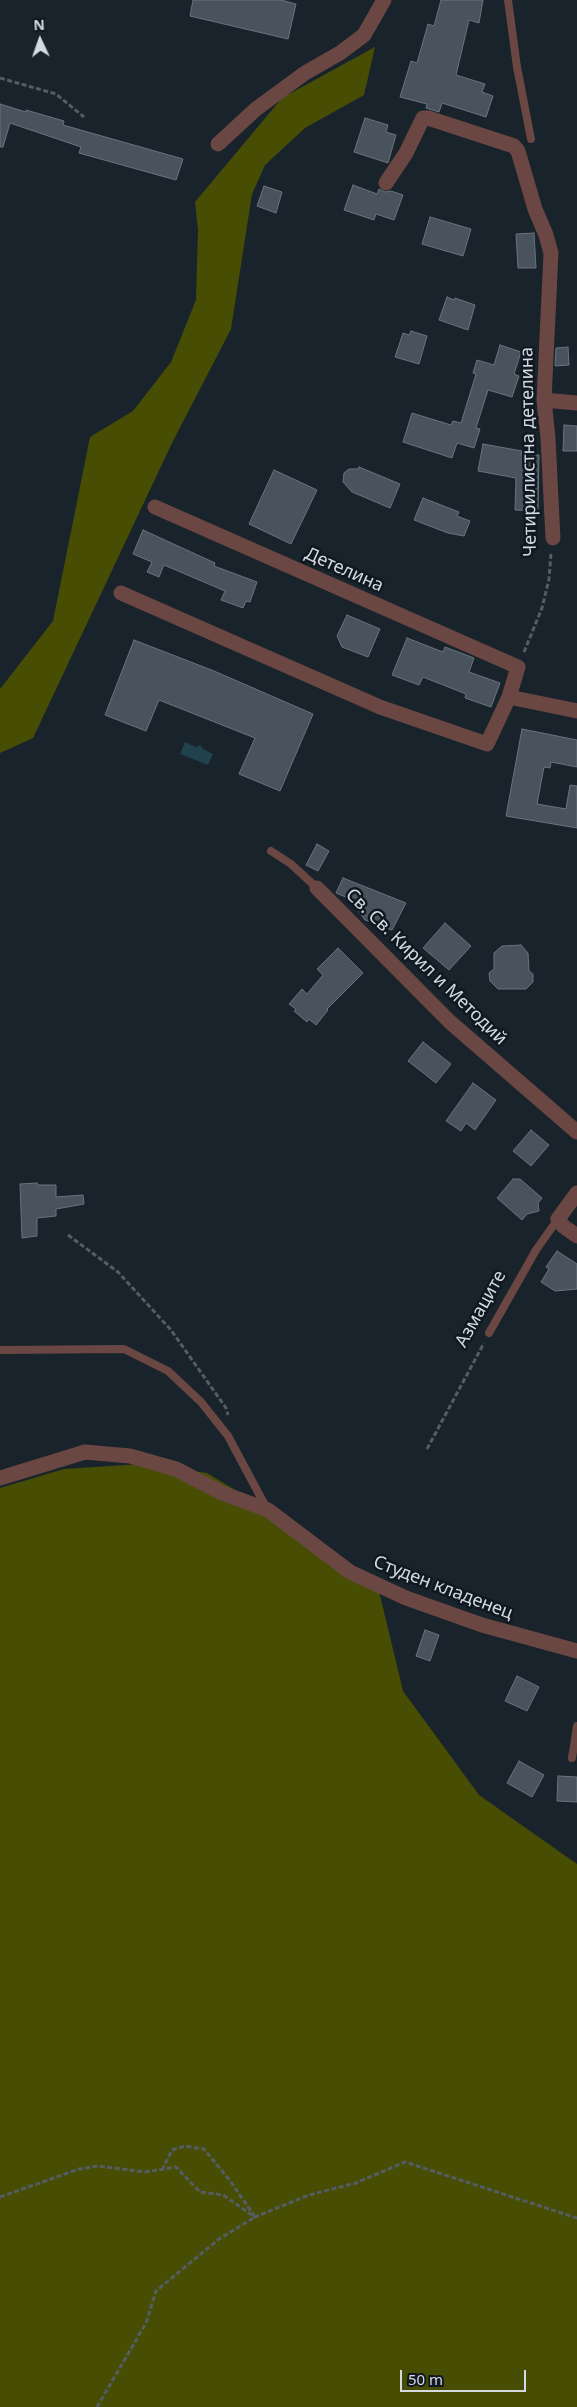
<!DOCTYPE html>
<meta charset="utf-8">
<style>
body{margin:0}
#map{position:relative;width:577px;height:2407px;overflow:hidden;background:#19232b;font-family:"Noto Sans",sans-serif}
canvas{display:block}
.north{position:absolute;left:15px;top:15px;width:50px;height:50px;-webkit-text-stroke:4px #101921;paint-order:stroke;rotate:357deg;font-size:14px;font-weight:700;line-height:20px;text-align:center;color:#d4dae0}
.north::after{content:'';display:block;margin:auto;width:18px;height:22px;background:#d4dae0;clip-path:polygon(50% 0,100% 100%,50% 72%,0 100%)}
.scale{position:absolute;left:400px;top:2370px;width:126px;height:22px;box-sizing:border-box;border:2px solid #d4dae0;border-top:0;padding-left:6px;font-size:15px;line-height:18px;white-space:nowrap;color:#d4dae0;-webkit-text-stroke:4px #101921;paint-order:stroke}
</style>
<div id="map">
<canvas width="577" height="2407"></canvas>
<div class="north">N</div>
<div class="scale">50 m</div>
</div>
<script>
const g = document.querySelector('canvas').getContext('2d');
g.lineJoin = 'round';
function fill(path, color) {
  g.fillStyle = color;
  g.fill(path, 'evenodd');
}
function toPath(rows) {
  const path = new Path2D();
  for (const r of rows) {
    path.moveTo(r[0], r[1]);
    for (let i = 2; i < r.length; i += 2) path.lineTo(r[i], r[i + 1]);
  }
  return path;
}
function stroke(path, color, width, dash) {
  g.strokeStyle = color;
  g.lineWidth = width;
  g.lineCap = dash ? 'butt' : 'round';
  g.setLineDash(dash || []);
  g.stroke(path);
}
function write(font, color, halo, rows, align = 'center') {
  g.font = font + ' "Noto Sans",sans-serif';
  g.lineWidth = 5;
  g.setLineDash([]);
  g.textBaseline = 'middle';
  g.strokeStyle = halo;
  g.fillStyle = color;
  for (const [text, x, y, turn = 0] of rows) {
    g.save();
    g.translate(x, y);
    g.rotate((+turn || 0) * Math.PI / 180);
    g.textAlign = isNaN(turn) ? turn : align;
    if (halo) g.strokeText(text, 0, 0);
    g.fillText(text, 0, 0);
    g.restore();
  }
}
const forest = toPath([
 [375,47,364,95,305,128,265,165,252,194,231,329,172,443,33,738,0,753,0,689,53,621,90,437,133,411,171,362,196,300,198,230,195,202,282,98],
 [142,1464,207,1473,289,1522,378,1587,403,1691,479,1795,577,1864,577,2407,0,2407,0,1488,64,1469]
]);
const water = toPath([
 [185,742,196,747,200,745,203,749,213,754,208,765,180,754]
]);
const building = toPath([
 [193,0,281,0,296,4,288,39,190,16,193,0],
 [441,0,483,0,479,23,469,20,456,75,485,84,482,92,493,96,486,117,442,103,439,112,426,108,427,104,400,97,411,61,417,63,428,24,434,26,441,0],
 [0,104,26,112,26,110,64,121,63,125,183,159,176,180,79,153,81,147,10,123,3,147,0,147,0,104],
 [365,118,388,125,386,132,396,135,388,163,354,152,365,118],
 [353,185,377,194,379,189,385,192,391,191,403,195,394,220,376,214,374,220,344,210,353,185],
 [264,186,282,192,276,213,257,206,264,186],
 [430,217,471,229,463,256,422,244,430,217],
 [534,233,536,268,518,268,516,234,534,233],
 [447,297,454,300,455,298,475,305,468,330,439,320,447,297],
 [411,331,427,336,419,364,395,357,403,333,409,335,411,331],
 [500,345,521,352,514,374,519,376,512,397,488,390,476,428,480,429,474,448,457,443,452,458,403,442,412,413,451,425,453,421,461,423,476,374,473,373,477,360,494,365,500,345],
 [568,347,569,365,555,366,556,348,568,347],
 [564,425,577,426,577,451,563,451,564,425],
 [483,444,522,451,521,455,539,455,538,511,515,510,516,478,478,471,483,444],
 [359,467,400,484,390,508,352,492,343,482,344,473,349,469,358,469,359,467],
 [274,470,317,490,291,544,249,524,274,470],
 [423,498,459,512,457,516,470,521,464,536,448,533,414,520,423,498],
 [143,530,215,563,214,566,257,582,250,602,246,601,243,608,221,600,225,591,164,565,159,577,147,572,152,562,133,554,143,530],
 [347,615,380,629,368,657,342,647,337,636,347,615],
 [407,638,443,652,445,647,474,658,469,672,500,683,491,707,465,698,466,694,423,677,419,685,392,675,407,638],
 [134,640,214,671,313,714,280,791,239,774,255,738,159,700,146,731,105,715,134,640],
 [522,729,577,740,577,767,551,762,550,768,544,767,537,804,566,809,570,785,577,786,577,828,506,816,522,729],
 [317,844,329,851,318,871,306,865,317,844],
 [343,878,406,903,392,930,365,920,348,898,336,893,343,878],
 [445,923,471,946,449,970,423,948,445,923],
 [521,945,528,953,529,971,533,974,533,982,526,989,498,989,490,981,489,973,494,969,494,953,502,946,521,945],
 [338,948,363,973,327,1009,328,1010,316,1025,309,1019,307,1022,294,1011,296,1009,289,1004,302,989,307,994,323,975,317,969,338,948],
 [423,1042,451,1064,436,1083,408,1061,423,1042],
 [473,1083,496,1100,475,1130,466,1123,461,1131,446,1121,473,1083],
 [531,1130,549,1145,531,1166,513,1151,531,1130],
 [513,1179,520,1179,542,1198,538,1203,539,1211,527,1214,522,1220,497,1198,513,1179],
 [37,1183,38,1185,56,1185,56,1197,83,1195,84,1204,56,1209,56,1216,37,1218,37,1236,22,1238,20,1184,37,1183],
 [557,1251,577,1264,577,1289,555,1291,541,1282,549,1269,546,1267,557,1251],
 [425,1630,439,1635,430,1661,416,1656,425,1630],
 [517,1676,539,1687,527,1711,505,1701,517,1676],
 [519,1761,544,1775,532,1797,507,1783,519,1761],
 [558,1776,577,1777,577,1802,557,1801,558,1776]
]);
const path = toPath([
 [0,78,56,94,84,117],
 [524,652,542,608,549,579,551,553],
 [68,1235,118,1272,171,1330,226,1408,228,1415],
 [427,1449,484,1343],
 [0,2197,79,2169,98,2166,145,2172,176,2167,200,2192,223,2195,255,2217,309,2195,356,2183,405,2162,577,2218],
 [97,2407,146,2323,156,2291,219,2239,255,2217,231,2182,204,2149,185,2146,172,2150,163,2168]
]);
const service = toPath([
 [508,0,517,67,531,139],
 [271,851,291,864,317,888],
 [489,1333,536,1250,558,1219],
 [0,1350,124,1349,168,1371,201,1402,228,1436,267,1509],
 [572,1758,577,1726]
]);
const minor = toPath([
 [218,144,256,109,305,73,340,53,364,35,384,0],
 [386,183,406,153,423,118,428,118,514,146,518,151,535,209,546,235,551,253,544,400,548,438,553,538],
 [544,400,577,403],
 [121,593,380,707,487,744,509,697,518,667,155,507],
 [509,697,577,711],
 [317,888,450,1022,577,1132],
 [577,1193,558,1219,563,1226,577,1236],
 [0,1478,85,1452,130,1456,176,1469,222,1493,268,1510,350,1572,406,1598,482,1625,577,1651]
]);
const streetNames = [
 ["Четирилистна детелина",529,452,-91],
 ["Детелина",344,570,24],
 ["Св. Св. Кирил и Методий",426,967,44],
 ["Азмаците",481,1309,-61],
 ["Студен кладенец",443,1588,21]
];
fill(forest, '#474e04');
fill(water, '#1f424d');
fill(building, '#48535d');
stroke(building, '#69747e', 1);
stroke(path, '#545c64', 3, [5, 2.5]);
stroke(service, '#6b4743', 8);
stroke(minor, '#6b4743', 15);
write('18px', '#d4dae0', '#101921', streetNames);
</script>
